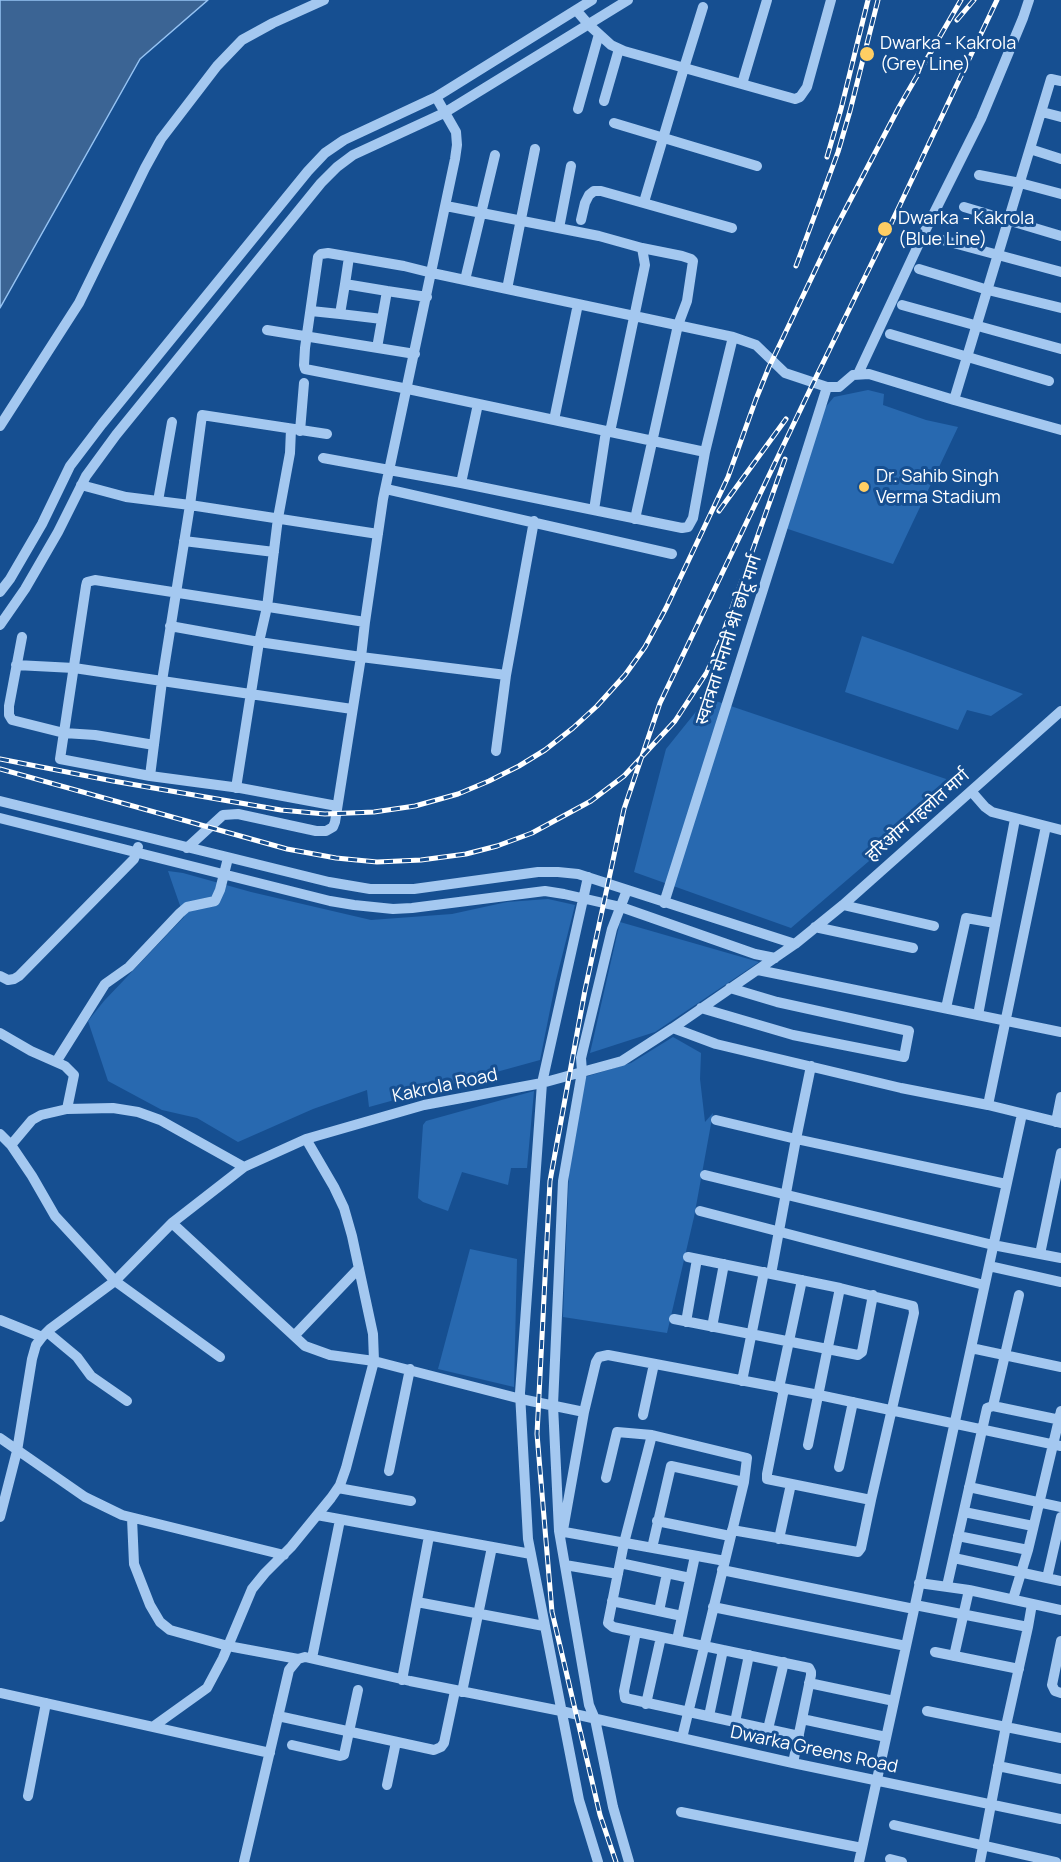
<!DOCTYPE html>
<meta charset="utf-8">
<style>
body{margin:0}
canvas{display:block;background:#164f91}
</style>
<canvas width="1061" height="1862"></canvas>
<script>
const g = document.querySelector('canvas').getContext('2d');
g.lineJoin = 'round';
function fill(path, color) {
  g.fillStyle = color;
  g.fill(path, 'evenodd');
}
function toPath(rows) {
  const path = new Path2D();
  for (const r of rows) {
    path.moveTo(r[0], r[1]);
    for (let i = 2; i < r.length; i += 2) path.lineTo(r[i], r[i + 1]);
  }
  return path;
}
function stroke(path, color, width, dash) {
  g.strokeStyle = color;
  g.lineWidth = width;
  g.lineCap = dash ? 'butt' : 'round';
  g.setLineDash(dash || []);
  g.stroke(path);
}
function write(font, color, halo, rows, align = 'center') {
  g.font = font + ' Manrope,"Noto Sans Devanagari",sans-serif';
  g.lineWidth = 6;
  g.setLineDash([]);
  g.textBaseline = 'middle';
  g.strokeStyle = halo;
  g.fillStyle = color;
  for (const [text, x, y, turn = 0] of rows) {
    g.save();
    g.translate(x, y);
    g.rotate((+turn || 0) * Math.PI / 180);
    g.textAlign = isNaN(turn) ? turn : align;
    if (halo) g.strokeText(text, 0, 0);
    g.fillText(text, 0, 0);
    g.restore();
  }
}
const green = toPath([
 [868,390,884,394,883,405,926,420,958,427,893,564,785,528,824,409,834,397],
 [862,636,905,651,1023,694,991,716,967,710,958,730,845,692],
 [707,698,949,780,963,782,932,807,791,928,634,872,666,749],
 [168,871,183,873,251,892,371,920,452,914,507,902,548,899,575,905,556,980,540,1060,369,1107,367,1090,313,1109,238,1142,197,1118,162,1110,108,1081,88,1021,104,1001,184,917],
 [620,922,759,962,655,1032,590,1053],
 [673,1037,701,1053,700,1079,705,1122,713,1113,694,1217,667,1333,563,1317,569,1172,585,1077,631,1063],
 [534,1091,527,1168,511,1168,508,1185,462,1172,448,1211,423,1202,418,1198,423,1125,426,1121],
 [470,1249,517,1259,514,1387,438,1369]
]);
const water = toPath([
 [0,0,208,0,140,59,0,308,0,0]
]);
const minor = toPath([
 [576,10,589,25,611,45,624,51,795,99,800,97,807,87,831,0],
 [742,84,767,0],
 [604,101,619,49],
 [578,109,599,34],
 [1042,112,1061,117],
 [614,123,757,166],
 [1030,149,1061,159],
 [979,175,1020,183,1061,194],
 [644,202,684,68,703,7],
 [446,206,599,236,642,248,682,256,691,259,693,261,687,301,678,325,635,519],
 [964,207,1061,236],
 [581,220,585,203,589,195,594,191,601,191,732,228],
 [559,228,571,166],
 [935,238,1061,272],
 [349,257,345,284,387,291,377,348],
 [919,269,988,290,1061,308],
 [465,280,495,155],
 [345,284,340,314,382,319],
 [507,289,535,149],
 [387,291,427,297],
 [902,305,1061,349],
 [311,311,340,314],
 [267,330,415,354],
 [890,334,1049,381],
 [733,337,705,452,408,389,305,369,304,365,305,348,318,257,321,254,328,253,404,266,432,273,733,337,756,345,785,373,827,387,839,387,853,375,869,374,954,400,1061,430],
 [858,374,923,235,981,119,1023,18,1029,0],
 [954,400,1051,79,1061,81],
 [554,420,578,304],
 [0,426,79,303,145,168,161,139,217,66,242,40,273,23,324,0],
 [300,431,304,383],
 [610,432,645,265,642,248],
 [323,458,461,483,682,528,688,527,693,518,705,452],
 [461,483,478,404],
 [81,485,126,497,190,505,378,534],
 [386,489,672,554],
 [158,501,172,422],
 [594,510,606,431],
 [184,541,274,552],
 [0,592,10,579,42,524,70,466,102,424,308,171,325,153,344,140,436,97,592,0],
 [0,625,25,589,58,532,86,476,116,435,321,183,337,167,353,155,444,113,628,0],
 [170,626,259,642,361,657,506,675],
 [22,637,9,706,9,715,12,720,64,733,95,735,154,745],
 [16,665,74,668,352,709],
 [496,751,506,675,534,521],
 [150,776,162,681,190,505,202,415,327,434],
 [236,788,259,642,267,607,278,518,290,453,291,429],
 [971,791,985,807,992,812,1046,826,988,1105],
 [0,801,329,882,370,889,414,889,538,872,558,872,578,874,795,944],
 [337,806,240,788,150,776,60,759,86,586,87,582,95,580,365,622],
 [0,818,330,901,354,905,393,909,412,908,545,891,564,894,621,907,755,954,775,958],
 [1046,826,1061,830],
 [187,848,223,815,238,814,316,831,326,831,333,827,335,822,361,657,365,622,383,499,455,159,457,145,456,132,436,97],
 [588,877,542,1083,520,1393,528,1539,579,1800,598,1862],
 [627,890,612,929,581,1058,582,1072,563,1181,553,1405,559,1531,589,1705,595,1719,613,1807,629,1862],
 [664,903,827,387],
 [843,905,934,926],
 [815,927,913,948],
 [758,970,1061,1032],
 [0,976,8,980,14,979,19,976,134,859,138,847],
 [701,1008,793,1035,904,1057,909,1031,777,1002,730,988],
 [946,1008,966,918,995,923],
 [978,1015,1015,819],
 [673,1028,716,1044,901,1088,988,1105,1061,1123],
 [0,1033,31,1051,65,1066,74,1075,67,1109,41,1115,32,1120,11,1145],
 [56,1062,105,984,129,967,180,913,187,907,215,901,220,890,228,858],
 [67,1109,113,1108,138,1112,160,1120,244,1167],
 [716,1120,796,1139,1006,1184],
 [1056,1122,1061,1097],
 [0,1134,11,1145,32,1176,55,1216,115,1281,220,1357],
 [705,1175,993,1245,1061,1258],
 [700,1211,984,1285],
 [172,1223,305,1346,330,1355,374,1361,521,1399,584,1412,596,1362,599,1357,608,1355,819,1395,1061,1446],
 [1040,1254,1061,1153],
 [688,1257,840,1288,913,1306,914,1313,871,1500,767,1479,767,1474,784,1389],
 [989,1266,1061,1282],
 [771,1274,796,1139,811,1066],
 [674,1319,858,1355,862,1352,873,1295],
 [0,1320,42,1337],
 [686,1322,697,1259],
 [712,1327,724,1264],
 [47,1332,77,1357,91,1376,127,1401],
 [294,1336,359,1268],
 [971,1348,1061,1367],
 [742,1381,764,1272],
 [779,1388,802,1280],
 [993,1406,1019,1295],
 [643,1415,654,1364],
 [652,1435,624,1543,608,1623,613,1627,809,1668,811,1672,811,1675,793,1763],
 [0,1438,85,1497,122,1515,284,1555],
 [808,1445,840,1288],
 [839,1467,853,1402],
 [389,1471,410,1369],
 [606,1478,617,1432,652,1435,747,1458,744,1482,682,1738],
 [969,1487,1061,1507],
 [338,1488,411,1501],
 [964,1512,1033,1526],
 [317,1515,531,1554],
 [0,1517,17,1451,32,1359,36,1345,42,1337,50,1329,115,1281,172,1223,244,1167,306,1139,424,1105,542,1083,622,1061,673,1028,795,944,843,905,1061,711],
 [132,1518,134,1564,150,1605,160,1622,170,1630,228,1646,298,1659],
 [657,1521,730,1536],
 [563,1530,584,1412],
 [732,1530,858,1552,861,1548,871,1500],
 [559,1531,725,1561],
 [958,1536,1028,1550],
 [779,1539,791,1484],
 [652,1548,671,1466,744,1482],
 [954,1558,1061,1581],
 [620,1563,690,1578],
 [565,1565,618,1574],
 [722,1570,914,1609],
 [1047,1578,1061,1517],
 [919,1583,969,1590,1061,1610],
 [947,1586,987,1408,993,1406,1061,1420],
 [1013,1599,1028,1550,1061,1411],
 [612,1601,682,1616],
 [417,1602,544,1626],
 [915,1605,1028,1627],
 [713,1607,906,1646],
 [659,1611,667,1573],
 [636,1632,624,1691,625,1698,799,1736],
 [677,1640,695,1556],
 [1061,1641,1052,1685,1055,1691,1061,1693],
 [935,1652,1019,1669],
 [954,1656,969,1590],
 [312,1658,340,1520],
 [402,1680,429,1536],
 [809,1683,894,1701],
 [462,1692,492,1547],
 [0,1693,270,1753],
 [646,1704,661,1637],
 [927,1711,1061,1738],
 [278,1716,434,1750,441,1747,444,1743,455,1691],
 [709,1716,723,1650],
 [802,1719,886,1737],
 [735,1722,749,1655],
 [154,1726,207,1688,223,1658,252,1589,265,1573,291,1547,331,1498,340,1485,346,1468,374,1361,373,1334,352,1236,344,1208,334,1187,306,1139],
 [768,1729,784,1662],
 [292,1745,340,1756,344,1755,358,1690],
 [998,1766,1061,1779],
 [387,1785,396,1742],
 [28,1796,46,1703],
 [681,1812,862,1848],
 [894,1825,1056,1862],
 [890,1859,902,1862],
 [244,1862,289,1670,298,1659,305,1657,410,1681,561,1711,793,1763,1061,1819],
 [859,1862,1022,1114],
 [980,1862,1006,1726,1028,1627,1032,1604]
]);
const rail = toPath([
 [957,20,974,0],
 [827,157,841,109,868,0],
 [796,266,838,152,850,111,878,0],
 [719,511,786,419],
 [0,759,113,781,281,810,325,814,374,812,415,806,458,794,489,781,519,766,545,750,573,728,597,706,625,675,645,647,666,608,728,477,756,399,769,367,832,235,899,107,961,0],
 [0,769,287,849,336,858,377,862,421,860,466,854,497,846,532,833,591,801,624,776,675,721,707,672,720,642,785,459],
 [616,1862,600,1815,552,1612,537,1434,550,1181,585,990,624,809,660,703,818,373,888,230,997,0]
]);
const markers = [
 [867,54,8,"#ffce63"],
 [885,229,8,"#ffce63"],
 [864,487,6,"#ffce63"]
];
const poiNames = [
 ["Dwarka - Kakrola",880,44],
 ["(Grey Line)",880,65],
 ["Dwarka - Kakrola",898,219],
 ["(Blue Line)",898,240],
 ["Dr. Sahib Singh",876,477],
 ["Verma Stadium",876,498]
];
const streetNames = [
 ["स्वतंत्रता सेनानी श्री छोटू मार्ग",729,640,-72],
 ["हरिओम गहलोत मार्ग",918,816,-41],
 ["Kakrola Road",445,1086,-12],
 ["Dwarka Greens Road",814,1750,12]
];
fill(green, '#2869b0');
fill(water, '#3b6494');
stroke(water, '#96c3f3', 1.5);
stroke(minor, '#a4c8f0', 10);
stroke(rail, '#fff', 5);
stroke(rail, '#164f91', 3, [9]);
for (const [x, y, r, color] of markers) {
  const dot = new Path2D();
  dot.arc(x, y, r, 0, 2 * Math.PI);
  g.fillStyle = color;
  g.fill(dot);
  stroke(dot, '#164f91', 2);
}
write('18px', '#fff', '#164f91', poiNames, 'left');
write('18px', '#fff', '#164f91', streetNames);
</script>
